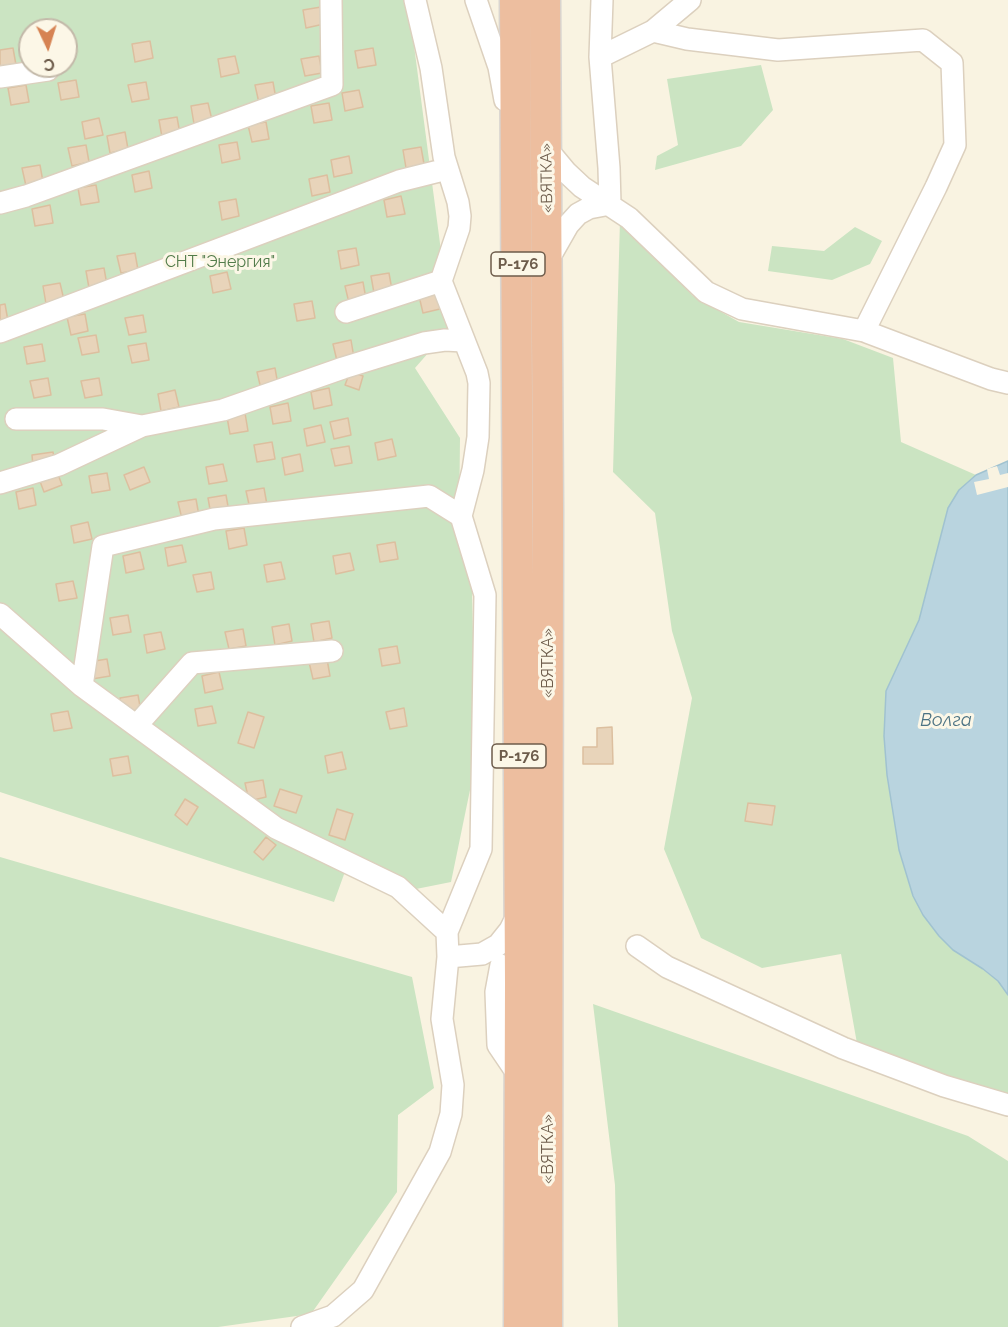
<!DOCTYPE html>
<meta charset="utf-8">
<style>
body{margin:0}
#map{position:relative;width:1008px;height:1327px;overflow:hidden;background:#f9f3e1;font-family:Raleway,sans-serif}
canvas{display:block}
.north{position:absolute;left:18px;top:18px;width:60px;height:60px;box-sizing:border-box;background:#fcf7e7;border:2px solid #c3b9a9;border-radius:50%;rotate:176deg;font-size:16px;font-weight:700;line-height:24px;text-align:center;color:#6d5c4b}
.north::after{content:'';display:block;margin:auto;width:21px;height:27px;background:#d68353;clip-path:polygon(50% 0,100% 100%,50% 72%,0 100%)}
</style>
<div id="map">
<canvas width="1008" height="1327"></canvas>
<div class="north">С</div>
</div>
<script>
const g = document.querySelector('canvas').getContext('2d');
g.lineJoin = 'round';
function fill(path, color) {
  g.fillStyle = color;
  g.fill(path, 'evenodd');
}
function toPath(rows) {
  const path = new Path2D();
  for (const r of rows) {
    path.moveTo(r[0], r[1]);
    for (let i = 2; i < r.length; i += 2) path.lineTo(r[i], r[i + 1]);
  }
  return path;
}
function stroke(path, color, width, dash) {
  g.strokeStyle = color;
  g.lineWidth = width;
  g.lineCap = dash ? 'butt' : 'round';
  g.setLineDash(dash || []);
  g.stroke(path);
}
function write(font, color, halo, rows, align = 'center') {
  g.font = font + ' Raleway,sans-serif';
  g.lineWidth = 6;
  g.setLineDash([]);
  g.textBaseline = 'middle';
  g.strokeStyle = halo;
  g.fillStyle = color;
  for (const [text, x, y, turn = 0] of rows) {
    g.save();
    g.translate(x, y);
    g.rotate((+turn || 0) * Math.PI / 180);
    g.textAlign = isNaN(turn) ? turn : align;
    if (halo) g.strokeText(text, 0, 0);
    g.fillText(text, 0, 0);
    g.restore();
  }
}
const green = toPath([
 [0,0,408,0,451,327,415,368,460,438,459,529,471,549,476,761,451,882,416,889,351,855,334,902,0,792],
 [30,30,66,30,66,66,30,66],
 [761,65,773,110,741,146,655,170,657,156,678,145,667,79],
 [620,220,693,296,739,322,843,339,893,358,901,442,976,475,959,490,943,529,919,620,886,691,884,736,887,775,894,810,969,959,998,981,1008,995,1008,1099,858,1049,841,954,762,968,701,938,664,849,692,698,672,631,655,513,613,472],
 [855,227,882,241,870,264,832,280,768,271,772,246,824,251],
 [0,857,412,977,434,1088,398,1115,397,1192,311,1314,218,1327,0,1327],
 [593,1004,968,1136,1008,1161,1008,1327,618,1327,615,1185]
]);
const water = toPath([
 [1008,461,1008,995,998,981,983,969,953,950,939,936,923,915,913,896,899,850,887,775,884,736,886,691,919,620,948,508,959,490,976,475,1008,461]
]);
const pier = toPath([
 [997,466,1000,475,1008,473,1008,487,977,495,974,482,989,479,987,469]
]);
const building = toPath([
 [321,7,324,24,306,28,303,10,321,7],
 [150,41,153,58,135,62,132,44,150,41],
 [13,48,16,65,0,68,0,50,13,48],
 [373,48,376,65,358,68,355,51,373,48],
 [235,56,239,73,221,77,218,59,235,56],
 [319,56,322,73,305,76,301,59,319,56],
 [76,80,79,97,61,100,58,83,76,80],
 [146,82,149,99,132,102,128,85,146,82],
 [273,82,276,99,259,103,255,85,273,82],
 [26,85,29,102,11,105,8,88,26,85],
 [359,90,363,107,345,111,342,93,359,90],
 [208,103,212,120,194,124,191,106,208,103],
 [329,103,332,120,314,123,311,106,329,103],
 [177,117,180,134,162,137,159,120,177,117],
 [99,118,103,135,85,139,82,122,99,118],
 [266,122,269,139,252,142,248,125,266,122],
 [125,132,128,149,110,153,107,136,125,132],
 [237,142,240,159,222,163,219,145,237,142],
 [86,145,89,162,72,166,68,148,86,145],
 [421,147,424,164,406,168,403,150,421,147],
 [349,156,352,173,334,177,331,160,349,156],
 [40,165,43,182,26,186,22,168,40,165],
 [149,171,152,188,135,192,132,175,149,171],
 [327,175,330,192,312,196,309,179,327,175],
 [96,185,99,202,81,205,78,188,96,185],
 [401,196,405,214,387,217,384,200,401,196],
 [236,199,239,216,222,220,219,202,236,199],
 [50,205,53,223,35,226,32,209,50,205],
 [356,248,359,265,341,269,338,251,356,248],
 [135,253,138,270,121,273,117,256,135,253],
 [104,268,107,285,89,288,86,271,104,268],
 [227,272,231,289,213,293,210,276,227,272],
 [389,273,392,290,374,293,371,276,389,273],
 [363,282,366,299,349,303,345,286,363,282],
 [60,283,64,300,46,304,43,286,60,283],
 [437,292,440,309,423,313,419,296,437,292],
 [312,301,315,318,297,321,294,304,312,301],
 [5,304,8,321,0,323,0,305,5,304],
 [85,314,88,331,71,335,67,317,85,314],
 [143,315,146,332,129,335,125,318,143,315],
 [96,335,99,352,82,355,78,338,96,335],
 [351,340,354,358,337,361,333,344,351,340],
 [146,343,149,360,132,363,128,346,146,343],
 [42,344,45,361,27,364,24,347,42,344],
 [275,368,278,385,261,389,257,372,275,368],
 [350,372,363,376,359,390,345,385,350,372],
 [48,378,51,395,34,398,30,381,48,378],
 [99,378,102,395,85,398,81,381,99,378],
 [329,388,332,405,314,409,311,392,329,388],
 [175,390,179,407,161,411,158,394,175,390],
 [288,403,291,421,273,424,270,407,288,403],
 [245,413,248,431,230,434,227,417,245,413],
 [348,418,351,435,334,439,330,422,348,418],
 [321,425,325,442,307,446,304,429,321,425],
 [392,439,396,456,378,460,375,443,392,439],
 [272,442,275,459,257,462,254,445,272,442],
 [349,446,352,463,335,466,331,449,349,446],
 [53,452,55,464,33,467,32,455,53,452],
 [300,454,303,471,285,475,282,458,300,454],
 [223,464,227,481,209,484,206,467,223,464],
 [144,467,150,482,130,490,124,475,144,467],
 [56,469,62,485,44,492,38,476,56,469],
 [107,473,110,490,92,493,89,476,107,473],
 [33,488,36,505,19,509,16,492,33,488],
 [264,488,267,505,250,509,246,491,264,488],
 [226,495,229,512,211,515,208,498,226,495],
 [196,499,199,516,182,519,178,502,196,499],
 [88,522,92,539,74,543,71,526,88,522],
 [244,528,247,545,229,549,226,531,244,528],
 [395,542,398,559,380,562,377,545,395,542],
 [182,545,186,562,168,566,165,548,182,545],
 [140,552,144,569,126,573,123,556,140,552],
 [350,553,354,570,336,574,333,556,350,553],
 [281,562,285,579,267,582,264,565,281,562],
 [211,572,214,589,197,592,193,575,211,572],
 [73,581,77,598,59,601,56,584,73,581],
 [128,615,131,632,113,635,110,618,128,615],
 [329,621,332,638,314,642,311,624,329,621],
 [289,624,292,641,275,645,272,627,289,624],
 [243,629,246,646,229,649,225,632,243,629],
 [161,632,165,649,147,653,144,635,161,632],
 [397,646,400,663,382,666,379,649,397,646],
 [107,659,110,676,92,679,89,662,107,659],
 [327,659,330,676,313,679,309,662,327,659],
 [219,672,223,689,205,693,202,676,219,672],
 [138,695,141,712,123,715,120,698,138,695],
 [212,706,216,723,198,726,195,709,212,706],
 [404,708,407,726,390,729,386,712,404,708],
 [68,711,72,728,54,731,51,714,68,711],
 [248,712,264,717,254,748,238,743,248,712],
 [612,727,613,764,583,764,583,747,597,747,597,728,612,727],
 [342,752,346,769,328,773,325,756,342,752],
 [128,756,131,773,113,776,110,759,128,756],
 [263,780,266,797,249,801,245,783,263,780],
 [280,789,302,796,296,813,274,806,280,789],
 [185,799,198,807,187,825,175,815,185,799],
 [748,803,775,806,772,825,745,821,748,803],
 [337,809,353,814,345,840,329,835,337,809],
 [266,837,276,845,263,860,254,852,266,837]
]);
const minor = toPath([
 [415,0,431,68,444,157,458,202,460,216,459,228,441,281,477,373,479,383,478,437,473,470,461,516,485,595,481,849,447,932],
 [476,0,499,67,505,100],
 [602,0,600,57,609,168,610,204],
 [653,31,690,0],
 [600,57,653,31,687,39,778,50,923,40,952,63,955,145,936,187,864,331],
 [0,77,48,70],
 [546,148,566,172,582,187,629,218,706,292,742,309,864,331,991,379,1008,383],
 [0,203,26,196,332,85,331,0],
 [548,260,568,225,578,214,589,208,610,204],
 [346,312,441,281],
 [0,332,399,181,447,169],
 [16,419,103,419,142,426],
 [0,483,59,465,142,426,223,410,343,368,424,343,445,340,463,341],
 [0,614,82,686,276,828,398,887,447,932,448,957],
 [82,686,103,546,214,519,429,496,461,516],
 [137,725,192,663,332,651],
 [637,946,667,967,843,1048,944,1086,1008,1105],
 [501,965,496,992,498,1045,519,1076],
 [302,1327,333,1316,363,1290,440,1152,451,1114,453,1085,442,1019,448,957,482,954,498,945,510,930,519,912]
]);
const highway = toPath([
 [515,0,520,983,519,1327],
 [545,0,548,509,547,1327]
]);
const shields = [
 [518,264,54],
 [519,756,54]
];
const shieldNames = [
 ["Р-176",518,264],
 ["Р-176",519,756]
];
const streetNames = [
 ["«ВЯТКА»",547,178,-91],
 ["«ВЯТКА»",548,663,-90],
 ["«ВЯТКА»",548,1149,-90]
];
const parkNames = [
 ["СНТ \"Энергия\"",220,262]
];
const waterNames = [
 ["Волга",946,721]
];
fill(green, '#cbe4c2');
fill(water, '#b9d4df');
stroke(water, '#a0c2d0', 1.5);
fill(pier, '#f9f3e1');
fill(building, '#e8d4ba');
stroke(building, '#dcbf9f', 1.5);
stroke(minor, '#dcd0be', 24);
stroke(highway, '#d9d5d0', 33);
stroke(minor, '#fff', 21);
stroke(highway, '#edbe9f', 30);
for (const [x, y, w] of shields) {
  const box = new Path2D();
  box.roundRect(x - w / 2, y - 12, w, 24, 4.5);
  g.fillStyle = '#fcf7e7';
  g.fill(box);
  stroke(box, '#6d5c4b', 1.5);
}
write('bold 15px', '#6d5c4b', null, shieldNames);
write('16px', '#6d5c4b', '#fcf7e7', streetNames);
write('16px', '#527c4b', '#fcf7e7', parkNames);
write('italic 18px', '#4c7384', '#fcf7e7', waterNames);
</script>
